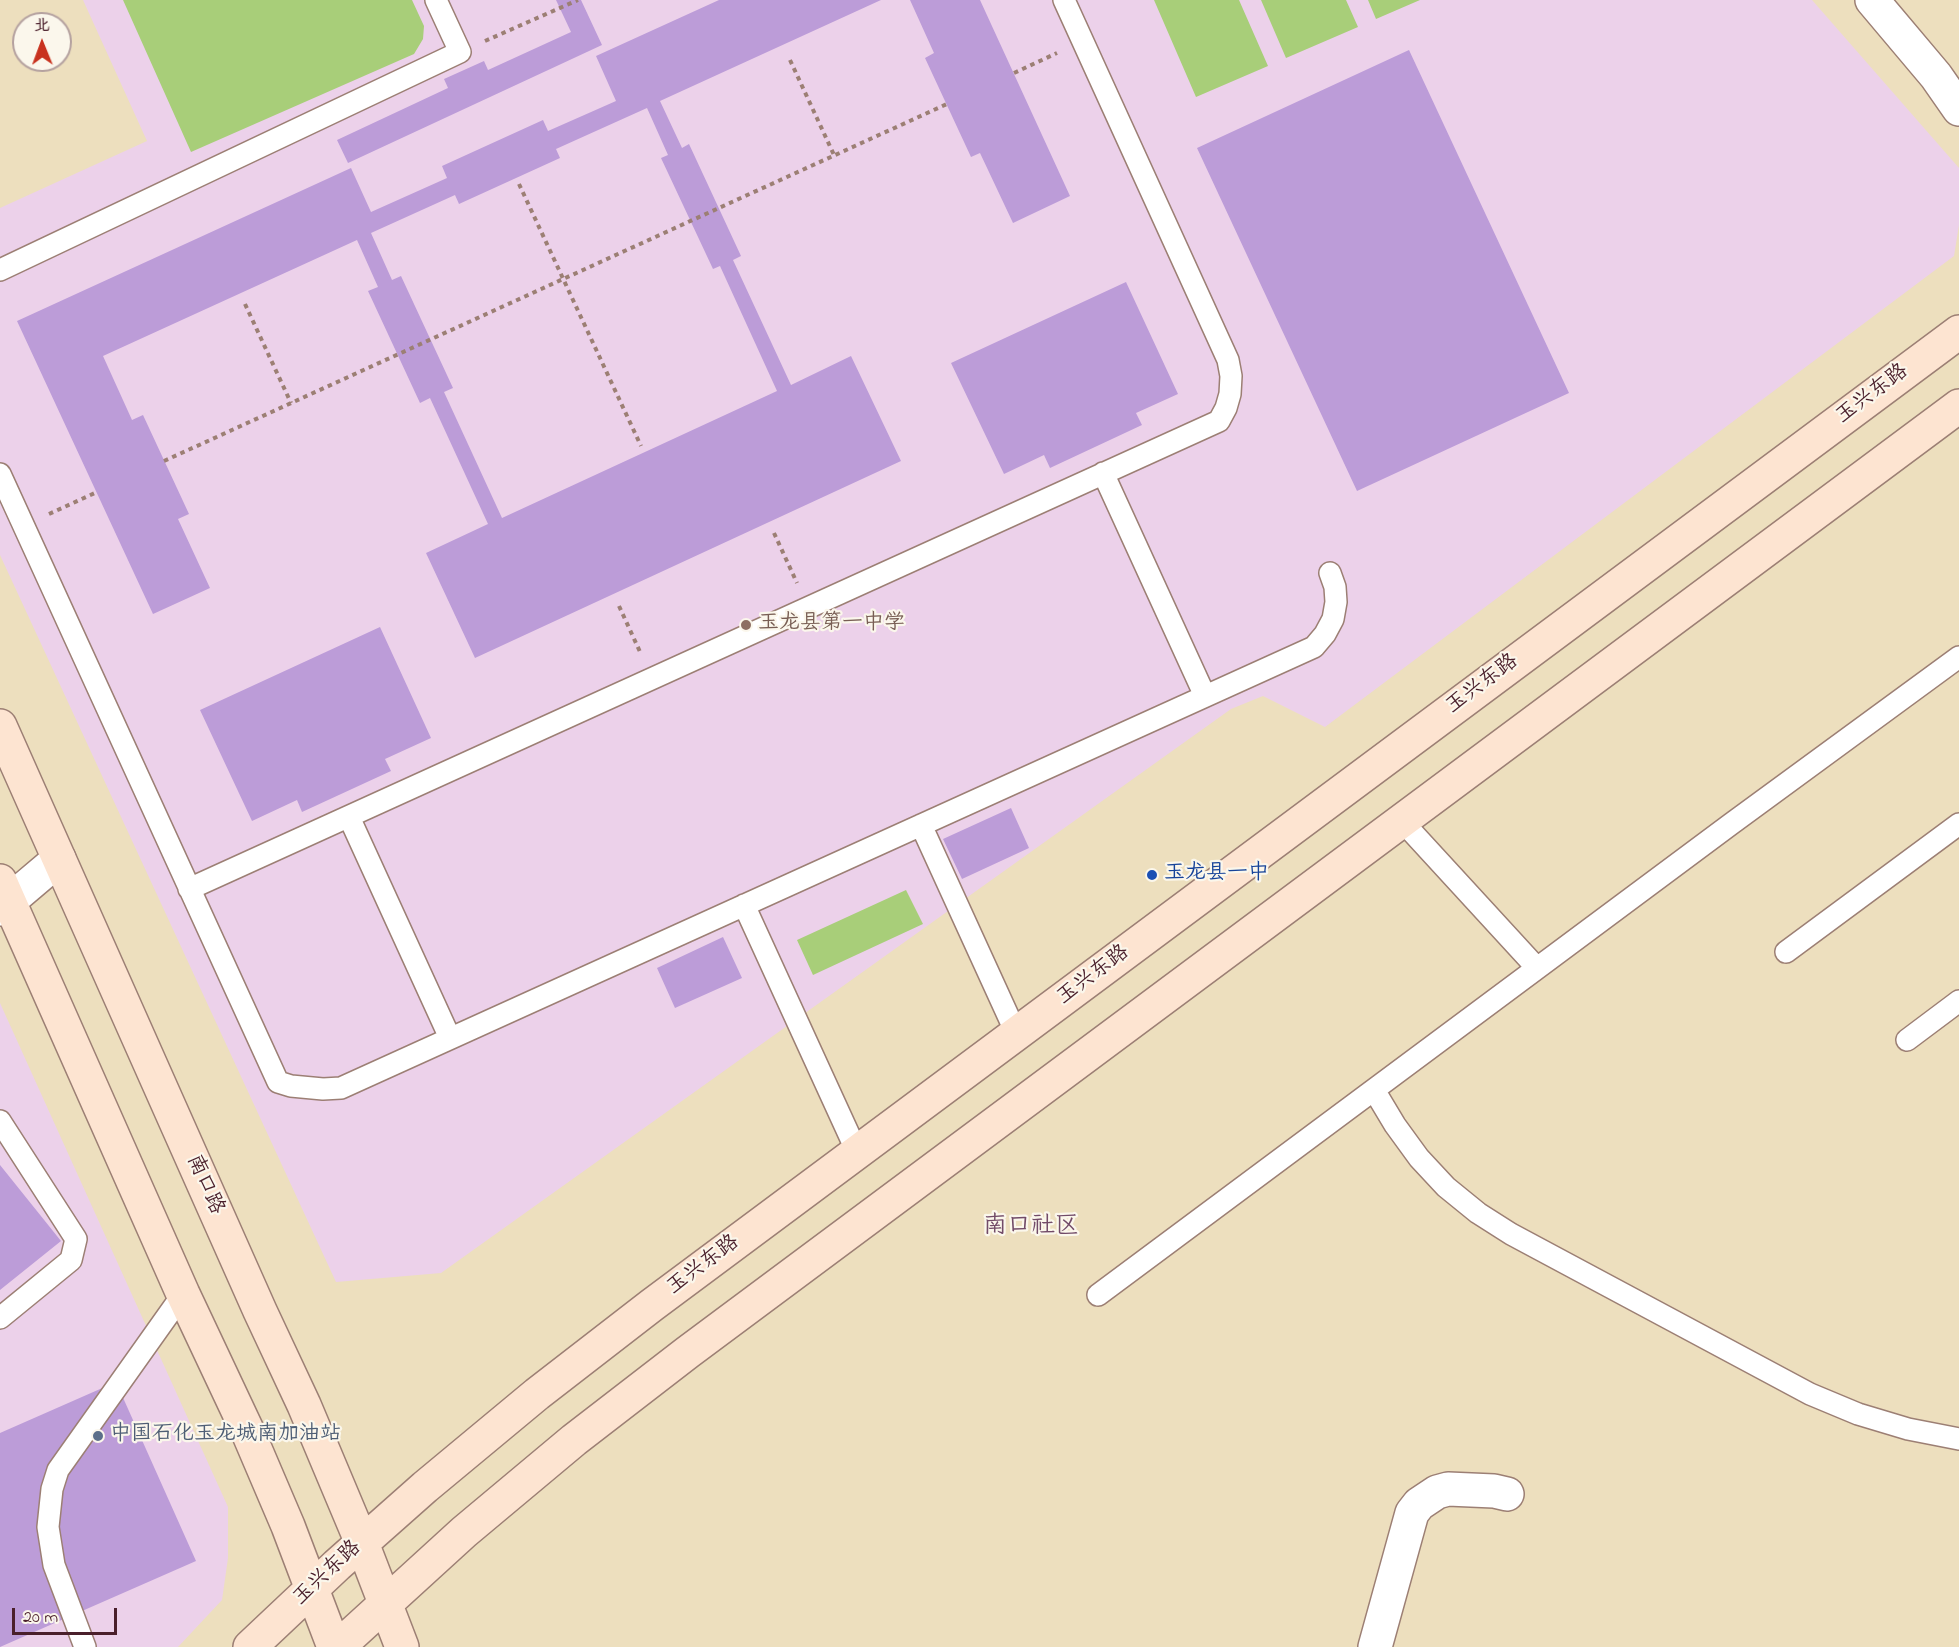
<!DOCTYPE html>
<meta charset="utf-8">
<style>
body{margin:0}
#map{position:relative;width:1959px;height:1647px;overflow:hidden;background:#eddfbe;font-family:"Indie Flower","LXGW WenKai TC",sans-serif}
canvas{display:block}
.north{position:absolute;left:12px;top:12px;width:60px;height:60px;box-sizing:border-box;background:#fbf7ec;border:2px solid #b4a19f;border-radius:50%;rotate:359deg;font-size:16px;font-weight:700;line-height:24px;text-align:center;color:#4a1f2b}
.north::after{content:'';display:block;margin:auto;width:21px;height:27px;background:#c8321e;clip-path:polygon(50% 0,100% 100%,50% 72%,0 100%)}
.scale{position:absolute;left:12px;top:1608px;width:105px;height:27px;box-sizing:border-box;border:3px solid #4a1f2b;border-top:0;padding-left:8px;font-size:18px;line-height:21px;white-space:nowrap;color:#4a1f2b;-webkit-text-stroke:4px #fbf7ec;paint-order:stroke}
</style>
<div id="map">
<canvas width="1959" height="1647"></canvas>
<div class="north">北</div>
<div class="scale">20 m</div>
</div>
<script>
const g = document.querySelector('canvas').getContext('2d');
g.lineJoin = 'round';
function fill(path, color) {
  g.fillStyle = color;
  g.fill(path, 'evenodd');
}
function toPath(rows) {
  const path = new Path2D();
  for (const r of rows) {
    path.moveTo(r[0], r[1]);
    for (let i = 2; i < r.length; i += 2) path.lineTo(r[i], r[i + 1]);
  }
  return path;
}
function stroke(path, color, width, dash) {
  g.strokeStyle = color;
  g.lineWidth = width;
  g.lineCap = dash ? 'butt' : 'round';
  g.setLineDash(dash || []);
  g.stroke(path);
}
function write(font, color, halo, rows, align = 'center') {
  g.font = font + ' "Indie Flower","LXGW WenKai TC",sans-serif';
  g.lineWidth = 4.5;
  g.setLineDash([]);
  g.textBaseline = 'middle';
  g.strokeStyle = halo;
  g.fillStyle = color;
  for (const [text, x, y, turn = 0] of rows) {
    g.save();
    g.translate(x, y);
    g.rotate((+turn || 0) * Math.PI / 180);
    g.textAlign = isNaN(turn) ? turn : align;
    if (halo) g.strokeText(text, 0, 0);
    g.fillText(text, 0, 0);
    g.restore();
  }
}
const built = toPath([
 [83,0,1812,0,1959,168,1959,225,1954,256,1325,727,1263,696,1231,709,441,1273,336,1282,0,555,0,208,147,141],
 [0,1003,228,1507,228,1558,222,1600,178,1647,0,1647]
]);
const green = toPath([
 [123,0,412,0,424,26,423,39,414,54,191,152],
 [1154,0,1239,0,1268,66,1196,97],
 [1261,0,1346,0,1358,27,1286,58],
 [1368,0,1420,0,1376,19],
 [906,890,923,924,813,975,797,940]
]);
const building = toPath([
 [556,0,581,0,602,45,348,163,337,140,448,88,444,79,484,61,488,70,571,32],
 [719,0,881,0,660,101,682,148,689,144,741,256,733,260,791,385,851,356,901,461,475,658,426,553,488,524,430,398,420,403,368,291,378,287,357,240,103,356,132,420,143,415,189,514,178,519,210,588,153,614,17,321,351,168,371,212,447,178,442,166,543,120,548,131,616,101,596,56],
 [647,108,668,155,661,158,713,269,720,266,777,391,502,518,444,392,453,388,401,276,392,280,371,233,455,195,459,204,560,158,556,149],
 [910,0,980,0,1070,196,1013,223,980,153,971,157,925,58,934,53],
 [1409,50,1569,393,1357,491,1197,148],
 [1126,282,1178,394,1136,413,1142,425,1050,468,1044,455,1004,474,951,363],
 [380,627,431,738,385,759,391,771,302,812,297,800,252,821,200,710],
 [1011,808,1029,848,962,879,943,839],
 [723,937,742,978,675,1008,657,968],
 [0,1165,61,1241,0,1290],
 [116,1382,196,1561,0,1647,0,1433]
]);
const path = toPath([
 [485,41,578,0],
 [790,60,834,155],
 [1014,73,1057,53],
 [519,184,641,446],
 [245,304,291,403],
 [164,461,947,104],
 [49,514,97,492],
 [774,533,797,583],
 [619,606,641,654]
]);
const service = toPath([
 [0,270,460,52,436,0],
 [1103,473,1205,696],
 [0,474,278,1082,291,1086,323,1089,341,1088,1314,647,1325,634,1333,619,1336,602,1335,587,1330,573],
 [349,817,450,1038],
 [1402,821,1537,968],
 [921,825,1016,1033],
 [189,889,1219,421,1226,408,1230,394,1231,376,1228,360,1064,0],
 [744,905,857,1152],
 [1786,952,1959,824],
 [1907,1040,1959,1001],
 [1374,1090,1395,1125,1419,1158,1446,1187,1478,1213,1511,1234,1810,1394,1858,1414,1908,1429,1959,1439],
 [0,1121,76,1239,71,1260,0,1318],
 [1098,1295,1731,824,1959,657],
 [85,1647,54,1565,48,1527,52,1489,58,1470,183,1294]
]);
const minor = toPath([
 [1375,1647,1412,1513,1419,1504,1437,1492,1448,1489,1494,1491,1507,1494]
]);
const tertiary = toPath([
 [1872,0,1936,76,1959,109],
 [0,909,59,859]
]);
const secondary = toPath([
 [0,726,260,1311,304,1405,362,1543,402,1647],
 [0,881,183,1294,247,1430,288,1526,334,1647],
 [250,1647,337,1565,425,1487,537,1394,652,1305,1959,332],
 [338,1647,464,1532,574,1440,688,1352,1959,406]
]);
const markers = [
 [746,625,6,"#8d6e63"],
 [1152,875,6,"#1a4fb4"],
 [98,1436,6,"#5c6f8a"]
];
const streetNames = [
 ["玉兴东路",1873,395,-37],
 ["玉兴东路",1483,685,-37],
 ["玉兴东路",1094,976,-37],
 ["南口路",204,1185,66],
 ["玉兴东路",704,1266,-37],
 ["玉兴东路",328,1574,-43]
];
const educationNames = [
 ["玉龙县第一中学",758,625]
];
const transitNames = [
 ["玉龙县一中",1164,875]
];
const serviceNames = [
 ["中国石化玉龙城南加油站",110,1436]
];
const quarterNames = [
 ["南口社区",1031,1228]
];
fill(built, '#ecd1ea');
fill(green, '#a8ce79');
fill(building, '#bc9cd8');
stroke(service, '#9c7f74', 24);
stroke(minor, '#9c7f74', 36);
stroke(tertiary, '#9c7f74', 36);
stroke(secondary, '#9c7f74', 36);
stroke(path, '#9c7f74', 4, [4.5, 4.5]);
stroke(service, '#fff', 21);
stroke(minor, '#fff', 33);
stroke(tertiary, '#fff', 33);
stroke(secondary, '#fde4d1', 33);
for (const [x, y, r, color] of markers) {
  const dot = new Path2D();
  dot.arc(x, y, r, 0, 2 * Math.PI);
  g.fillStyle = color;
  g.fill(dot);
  stroke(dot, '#fbf7ec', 2);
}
write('21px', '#4a1f2b', '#fbf7ec', streetNames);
write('21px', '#785e54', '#fbf7ec', educationNames, 'left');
write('21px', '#164399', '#fbf7ec', transitNames, 'left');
write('21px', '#4e5e75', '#fbf7ec', serviceNames, 'left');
write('24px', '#724b68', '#fbf7ec', quarterNames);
</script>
